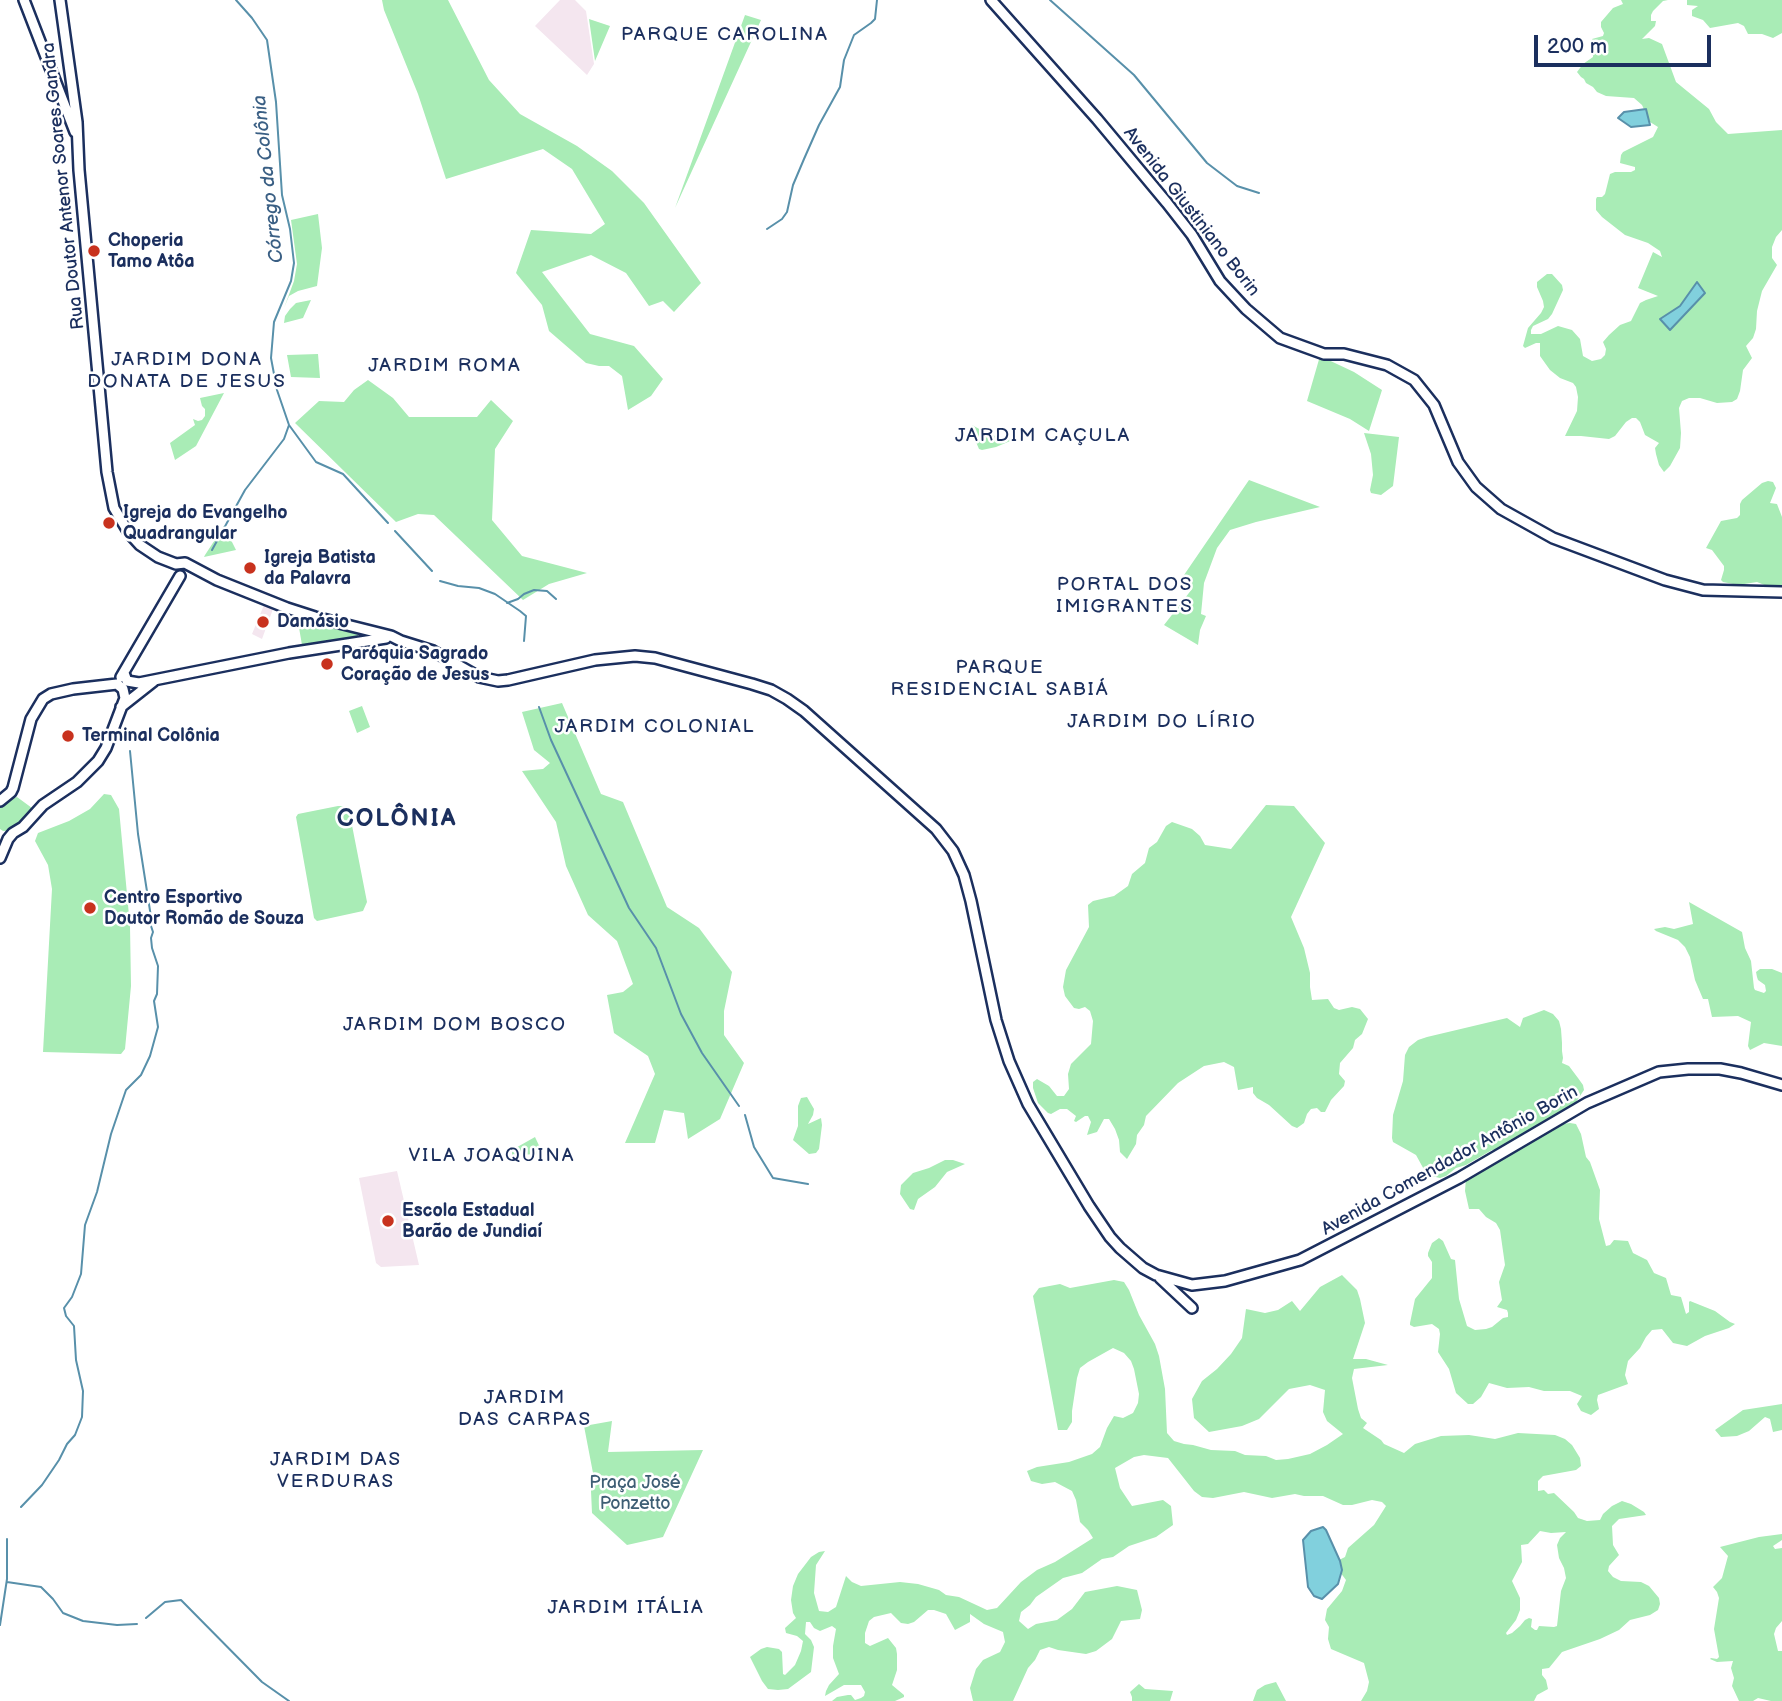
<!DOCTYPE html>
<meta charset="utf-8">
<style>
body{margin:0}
#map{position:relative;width:1782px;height:1701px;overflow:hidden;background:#fff;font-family:"Balsamiq Sans",sans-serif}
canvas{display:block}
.scale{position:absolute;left:1534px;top:35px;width:177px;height:32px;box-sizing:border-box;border:4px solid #1b2f5e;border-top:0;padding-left:9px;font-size:21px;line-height:24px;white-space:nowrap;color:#1b2f5e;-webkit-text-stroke:5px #fff;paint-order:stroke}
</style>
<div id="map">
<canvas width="1782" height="1701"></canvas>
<div class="scale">200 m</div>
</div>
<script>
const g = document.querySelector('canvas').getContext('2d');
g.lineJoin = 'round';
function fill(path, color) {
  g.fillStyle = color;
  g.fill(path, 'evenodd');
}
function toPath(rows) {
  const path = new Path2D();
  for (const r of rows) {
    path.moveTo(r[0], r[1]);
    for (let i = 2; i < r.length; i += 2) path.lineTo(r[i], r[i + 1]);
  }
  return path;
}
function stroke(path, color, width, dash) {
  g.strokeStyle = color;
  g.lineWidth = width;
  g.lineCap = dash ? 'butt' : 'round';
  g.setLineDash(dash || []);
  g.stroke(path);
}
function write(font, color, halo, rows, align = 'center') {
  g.font = font + ' "Balsamiq Sans",sans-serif';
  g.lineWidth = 5;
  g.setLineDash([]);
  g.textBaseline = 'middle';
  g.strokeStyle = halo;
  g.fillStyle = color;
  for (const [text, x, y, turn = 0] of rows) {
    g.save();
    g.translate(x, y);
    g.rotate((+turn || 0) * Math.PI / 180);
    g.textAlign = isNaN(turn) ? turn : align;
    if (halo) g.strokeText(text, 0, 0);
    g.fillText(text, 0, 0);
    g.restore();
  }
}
const built = toPath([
 [560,0,575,0,586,11,594,64,587,75,535,26],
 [264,605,273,609,262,639,252,634],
 [397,1171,419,1265,381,1267,376,1263,359,1178]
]);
const green = toPath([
 [382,0,448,0,489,80,520,114,577,146,612,171,644,203,701,283,674,312,663,301,649,306,626,273,591,255,542,272,590,334,634,346,663,379,651,396,628,410,622,376,609,366,599,366,586,363,549,331,542,305,516,273,531,230,591,234,605,224,572,169,543,149,446,179,418,94,384,10],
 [1621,0,1668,0,1663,1,1653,11,1651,15,1651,21,1656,21,1655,26,1642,39,1649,38,1662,44,1676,82,1709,109,1716,122,1728,134,1782,130,1782,230,1776,237,1772,247,1772,258,1777,265,1762,291,1757,311,1756,329,1753,338,1746,346,1752,358,1743,370,1740,391,1737,399,1732,402,1717,403,1700,398,1689,398,1682,401,1679,408,1681,433,1680,448,1670,466,1664,472,1659,465,1656,454,1655,448,1659,443,1645,435,1640,422,1636,418,1632,418,1626,422,1615,436,1609,439,1581,436,1565,436,1577,411,1578,397,1576,387,1573,383,1560,378,1550,370,1540,356,1540,343,1536,343,1525,348,1523,346,1528,328,1541,313,1544,307,1543,301,1537,287,1537,282,1547,274,1552,274,1562,285,1563,290,1552,314,1548,319,1533,326,1531,330,1531,334,1541,334,1558,326,1572,330,1580,339,1583,356,1592,361,1601,359,1605,355,1606,349,1603,342,1609,335,1620,325,1631,321,1640,303,1646,300,1658,296,1638,288,1653,252,1662,257,1660,251,1648,243,1625,235,1602,217,1596,210,1596,199,1597,197,1602,197,1605,194,1610,174,1615,172,1631,172,1635,170,1635,167,1620,163,1621,155,1623,152,1653,137,1658,127,1650,122,1642,105,1634,98,1606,96,1597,92,1593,87,1586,83,1584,79,1581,77,1577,72,1583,64,1593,57,1592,39,1603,36,1604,33,1601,27,1601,22,1613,8,1623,4],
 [1687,0,1782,0,1782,33,1773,38,1762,34,1748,34,1744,26,1738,23,1710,28,1703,20,1692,16,1692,10,1698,6,1687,5],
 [745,15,761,20,675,208],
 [589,19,610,26,595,61],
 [318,214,322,248,317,286,298,291,289,296,284,308,294,281,297,264,291,220],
 [311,300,303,318,284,323,285,316,290,309,296,303],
 [318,354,320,378,291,377,287,355],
 [1320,356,1354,372,1382,390,1369,431,1350,419,1307,401],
 [368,380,393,398,409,417,477,417,491,400,513,421,495,449,492,520,522,556,587,573,549,584,523,600,434,515,418,514,396,522,295,423,319,401,344,402,354,390],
 [224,393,196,446,175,460,170,443,195,425,193,419,198,421,202,420,205,416,205,409,202,406,200,398],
 [972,425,990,435,1015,439,996,447,982,450,979,449,976,442],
 [1364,433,1399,437,1393,486,1381,495,1371,493,1370,490,1373,475,1371,454],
 [1249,480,1320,507,1256,522,1230,530,1217,548,1204,583,1201,614,1206,616,1200,630,1198,645,1164,625,1192,589,1184,575],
 [1768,481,1773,482,1776,488,1770,503,1777,504,1782,517,1782,592,1757,582,1738,585,1723,582,1721,580,1724,570,1724,566,1712,550,1706,548,1721,521,1737,518,1740,515,1740,504,1742,500,1762,483],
 [224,526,236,550,204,557,205,555],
 [297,616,358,632,358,639,302,645],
 [562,703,601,794,623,802,667,907,699,928,732,972,724,1011,724,1035,744,1063,720,1119,688,1139,684,1113,664,1110,655,1143,625,1143,655,1074,648,1056,614,1033,607,995,623,992,633,984,617,941,588,915,566,866,556,822,522,771,543,769,550,763,534,750,522,712],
 [362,706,370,727,357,733,349,711],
 [104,794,111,795,119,809,130,926,131,986,125,1049,121,1054,43,1052,52,889,48,865,35,841,38,833,69,821,90,809],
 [17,797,32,808,11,831,3,831,0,829,0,806,6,801],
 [1266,805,1294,806,1325,843,1291,917,1304,948,1310,973,1310,987,1312,1000,1328,999,1334,1008,1339,1010,1352,1007,1360,1009,1368,1019,1362,1034,1355,1040,1353,1048,1340,1063,1339,1074,1345,1081,1344,1086,1331,1100,1325,1112,1321,1112,1317,1108,1311,1109,1307,1114,1304,1123,1297,1128,1292,1126,1269,1105,1257,1098,1253,1093,1253,1087,1238,1090,1234,1067,1224,1062,1204,1066,1178,1083,1146,1116,1144,1125,1137,1135,1136,1144,1127,1159,1120,1152,1119,1140,1115,1129,1109,1119,1104,1119,1097,1132,1087,1135,1091,1122,1088,1116,1085,1116,1076,1122,1074,1121,1076,1116,1067,1109,1060,1109,1051,1114,1048,1113,1038,1103,1033,1088,1033,1082,1037,1079,1049,1086,1057,1096,1064,1096,1069,1089,1068,1074,1071,1064,1091,1044,1093,1021,1090,1011,1085,1007,1079,1009,1074,1008,1065,996,1063,987,1066,970,1089,927,1088,905,1093,901,1114,896,1128,886,1132,874,1145,863,1149,848,1157,842,1166,826,1172,822,1192,829,1200,836,1205,845,1231,849],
 [338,806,344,806,349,810,367,902,363,911,317,921,314,918,296,817,298,814],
 [1689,902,1742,932,1745,948,1751,961,1754,988,1755,990,1764,993,1766,991,1765,985,1758,980,1757,977,1756,972,1760,969,1772,969,1782,973,1782,1046,1764,1043,1750,1050,1748,1046,1751,1022,1738,1016,1712,1017,1708,999,1703,999,1695,980,1690,957,1685,947,1678,940,1656,931,1654,929,1665,927,1674,929,1693,924],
 [1544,1010,1553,1014,1559,1021,1561,1029,1562,1043,1562,1051,1563,1058,1562,1063,1569,1066,1578,1078,1583,1085,1584,1090,1574,1105,1515,1142,1525,1140,1562,1124,1570,1123,1576,1124,1581,1134,1586,1157,1590,1162,1600,1190,1599,1219,1606,1246,1610,1245,1614,1240,1628,1241,1633,1253,1647,1260,1654,1273,1666,1278,1671,1295,1681,1297,1686,1314,1689,1312,1689,1302,1690,1301,1715,1311,1730,1322,1735,1324,1729,1328,1705,1336,1687,1346,1673,1343,1662,1329,1652,1330,1646,1337,1640,1348,1628,1361,1625,1375,1628,1384,1598,1395,1597,1400,1599,1409,1591,1415,1581,1411,1577,1404,1582,1396,1570,1391,1544,1391,1529,1387,1507,1388,1489,1383,1481,1397,1473,1404,1468,1404,1456,1393,1449,1369,1438,1352,1440,1334,1439,1329,1432,1324,1414,1327,1410,1325,1410,1323,1415,1299,1432,1278,1432,1262,1428,1256,1428,1253,1432,1243,1439,1238,1443,1241,1451,1259,1455,1260,1459,1299,1467,1326,1475,1330,1486,1329,1492,1327,1503,1318,1508,1317,1508,1313,1507,1310,1497,1307,1502,1300,1499,1282,1505,1265,1500,1230,1496,1223,1486,1217,1479,1209,1469,1209,1465,1191,1466,1178,1498,1150,1492,1150,1466,1165,1456,1168,1446,1176,1440,1178,1427,1175,1416,1155,1393,1142,1392,1138,1393,1115,1403,1081,1405,1055,1409,1047,1418,1040,1427,1037,1507,1018,1520,1027,1523,1018],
 [807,1097,814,1109,813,1115,808,1124,821,1118,822,1125,819,1149,816,1153,809,1154,793,1140,798,1126,798,1106,801,1098],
 [535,1137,543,1154,512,1155,512,1150],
 [945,1160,953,1160,965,1164,947,1172,935,1187,918,1199,914,1210,910,1209,900,1194,901,1185,913,1173,929,1168],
 [1342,1275,1357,1290,1360,1299,1365,1323,1353,1359,1366,1359,1388,1365,1354,1369,1352,1378,1358,1409,1361,1418,1367,1423,1363,1428,1381,1440,1384,1444,1404,1453,1415,1444,1441,1436,1469,1435,1495,1439,1518,1433,1555,1435,1565,1439,1572,1445,1580,1458,1581,1466,1576,1470,1543,1476,1538,1481,1538,1491,1544,1490,1548,1494,1554,1493,1574,1512,1578,1518,1587,1521,1600,1520,1603,1514,1612,1506,1622,1501,1631,1504,1644,1512,1646,1515,1619,1519,1612,1526,1613,1545,1619,1555,1609,1566,1608,1571,1613,1577,1621,1581,1641,1582,1649,1586,1659,1598,1660,1604,1658,1610,1650,1615,1630,1620,1619,1630,1600,1639,1562,1652,1549,1668,1542,1669,1542,1675,1546,1680,1548,1689,1537,1695,1534,1701,1361,1701,1367,1691,1369,1682,1364,1663,1331,1649,1328,1639,1329,1627,1325,1620,1327,1609,1342,1591,1346,1580,1340,1572,1339,1560,1345,1557,1348,1548,1374,1525,1386,1506,1382,1502,1372,1500,1352,1505,1343,1505,1323,1496,1304,1496,1295,1494,1272,1498,1244,1492,1213,1498,1202,1497,1194,1491,1168,1458,1144,1455,1134,1457,1115,1468,1120,1488,1132,1506,1163,1500,1171,1506,1173,1525,1156,1537,1129,1546,1113,1557,1102,1559,1082,1573,1063,1578,1036,1597,1030,1605,1021,1612,1019,1621,1028,1629,1036,1624,1057,1620,1072,1609,1085,1592,1117,1586,1137,1590,1142,1610,1140,1619,1121,1621,1112,1639,1096,1651,1086,1654,1058,1650,1049,1647,1040,1650,1035,1660,1028,1668,1013,1701,973,1701,970,1688,976,1669,983,1660,1000,1652,1005,1642,1003,1632,984,1624,970,1614,970,1622,955,1630,946,1614,934,1610,928,1610,914,1622,908,1624,901,1623,891,1613,874,1617,869,1621,865,1633,865,1643,870,1646,888,1638,896,1648,897,1654,897,1670,892,1685,904,1695,904,1697,895,1701,832,1701,837,1697,848,1695,851,1695,855,1700,861,1698,864,1696,865,1692,861,1685,844,1685,825,1696,826,1691,829,1685,839,1674,833,1658,833,1646,836,1629,832,1626,820,1631,814,1628,810,1622,806,1622,805,1634,811,1640,814,1647,811,1672,788,1689,778,1690,768,1689,762,1681,750,1657,761,1649,767,1647,779,1649,782,1652,783,1674,785,1675,795,1665,801,1651,803,1641,797,1636,786,1633,785,1628,796,1618,793,1613,791,1600,793,1586,798,1574,811,1557,819,1552,825,1551,816,1565,814,1593,819,1611,828,1612,836,1607,846,1576,852,1582,861,1586,900,1582,918,1584,939,1590,946,1595,959,1597,987,1610,997,1608,1021,1582,1037,1570,1055,1562,1093,1538,1088,1530,1080,1522,1076,1500,1072,1491,1055,1482,1042,1484,1031,1481,1027,1471,1037,1467,1069,1462,1092,1454,1100,1447,1107,1428,1114,1416,1123,1418,1133,1413,1138,1403,1139,1394,1134,1369,1131,1361,1124,1353,1113,1348,1088,1362,1080,1368,1077,1378,1072,1411,1072,1422,1067,1430,1058,1430,1033,1296,1039,1288,1060,1284,1070,1288,1114,1280,1124,1282,1129,1290,1139,1315,1155,1344,1159,1356,1165,1389,1167,1433,1174,1441,1184,1444,1193,1445,1211,1450,1235,1451,1245,1455,1266,1456,1276,1460,1288,1459,1310,1454,1327,1445,1343,1434,1327,1421,1323,1412,1325,1390,1310,1385,1289,1389,1259,1419,1242,1426,1209,1432,1194,1418,1192,1399,1202,1381,1217,1369,1231,1354,1242,1338,1246,1309,1265,1313,1278,1310,1292,1301,1300,1311,1320,1287],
 [1540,1531,1551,1533,1566,1532,1560,1538,1557,1545,1559,1558,1564,1568,1566,1578,1561,1591,1557,1626,1554,1627,1539,1626,1537,1630,1535,1630,1531,1627,1532,1619,1529,1618,1525,1620,1520,1626,1512,1633,1507,1635,1506,1633,1516,1620,1520,1610,1520,1598,1512,1581,1522,1562,1521,1545,1528,1544],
 [1782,1404,1782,1430,1773,1432,1770,1419,1765,1417,1749,1431,1737,1436,1721,1437,1715,1430,1743,1410],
 [612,1421,608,1452,703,1450,663,1537,627,1545,592,1513,591,1491,593,1473,584,1426],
 [1782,1534,1782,1540,1773,1546,1775,1549,1782,1548,1782,1621,1776,1628,1774,1634,1778,1651,1782,1651,1782,1701,1771,1701,1758,1698,1753,1701,1739,1701,1732,1686,1734,1678,1731,1668,1733,1661,1717,1662,1710,1659,1711,1658,1717,1659,1719,1657,1714,1629,1719,1598,1717,1592,1713,1587,1722,1578,1728,1556,1720,1547,1759,1537],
 [1276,1682,1286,1701,1253,1701,1257,1690,1265,1685],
 [1139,1684,1145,1689,1173,1691,1170,1701,1132,1701,1132,1697,1130,1692]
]);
const water = toPath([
 [1646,109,1650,125,1631,127,1618,118,1624,112,1646,109],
 [1697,282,1705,293,1670,330,1660,319,1680,306,1697,282],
 [1323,1527,1326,1530,1340,1561,1342,1570,1338,1584,1322,1599,1314,1596,1308,1587,1303,1540,1311,1531,1323,1527]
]);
const stream = toPath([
 [1050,0,1134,75,1207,163,1237,186,1259,193],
 [767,229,782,219,787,212,793,185,804,159,819,125,840,87,844,60,854,35,871,23,875,19,877,0],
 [289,425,316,462,343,474,388,523],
 [395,531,432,571],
 [212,550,245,490,284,439,289,425,277,390,271,358,274,322,291,281,294,263,290,229,282,195,276,102,267,40,252,18,236,0],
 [440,581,458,586,479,588,495,594,520,611,526,616,524,641],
 [507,603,518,599,524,594,534,590,547,591,556,599],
 [539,707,551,740,629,908,656,948,681,1014,702,1053,739,1106],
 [745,1115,754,1147,773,1178,808,1184],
 [21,1507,42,1485,59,1460,67,1444,75,1435,82,1417,83,1391,76,1360,74,1326,66,1316,64,1308,72,1297,81,1274,85,1225,97,1192,111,1134,126,1090,141,1075,150,1056,158,1027,154,1001,157,994,158,966,152,948,151,938,153,932,151,926,151,917,138,834,130,751],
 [7,1582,41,1587,53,1599,63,1613,83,1621,117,1625,137,1624],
 [146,1618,165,1602,181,1600,262,1682,289,1701],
 [0,1625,7,1579,7,1539]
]);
const secondary = toPath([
 [24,0,75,132],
 [60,0,77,122,79,170,107,472,114,508,129,533,140,545,158,557,176,564,185,563,217,580,287,608,315,617,391,636,401,641,433,651,479,677,498,681,508,680,595,660,635,656,655,658,752,684,771,690,787,699,804,711,936,829,953,851,964,875,971,901,996,1020,1009,1061,1028,1104,1089,1206,1110,1237,1120,1248,1143,1268,1156,1275,1192,1285,1225,1281,1300,1260,1459,1178,1587,1103,1659,1072,1688,1069,1720,1069,1741,1073,1782,1085],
 [991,0,1097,119,1167,203,1192,235,1220,281,1246,309,1280,338,1324,354,1344,354,1387,365,1414,380,1434,405,1458,462,1476,487,1501,509,1553,538,1665,580,1703,590,1782,592],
 [124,673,127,681,139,683,289,653,386,638],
 [121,677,180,576],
 [121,707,154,681],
 [0,801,11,792,13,788,31,719,43,699,51,694,73,689,117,684],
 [0,858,8,839,13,833,23,827,43,805,77,782,98,761,106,748,125,698,123,689,117,684],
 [1160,1278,1192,1308]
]);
const markers = [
 [94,251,7,"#c8321e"],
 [109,523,7,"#c8321e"],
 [250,568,7,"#c8321e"],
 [263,622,7,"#c8321e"],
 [327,664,7,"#c8321e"],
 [68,736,7,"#c8321e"],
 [90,908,7,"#c8321e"],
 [388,1221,7,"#c8321e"]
];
const streetNames = [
 ["Rua Doutor Antenor Soares Gandra",64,186,-96],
 ["Avenida Giustiniano Borin",1191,212,52],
 ["Avenida Comendador Antônio Borin",1450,1161,-29]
];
const poiNames = [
 ["Choperia",108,241],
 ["Tamo Atôa",108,262],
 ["Igreja do Evangelho",123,513],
 ["Quadrangular",123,534],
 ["Igreja Batista",264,558],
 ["da Palavra",264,579],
 ["Damásio",277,622],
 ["Paróquia Sagrado",341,654],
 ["Coração de Jesus",341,675],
 ["Terminal Colônia",82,736],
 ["Centro Esportivo",104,898],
 ["Doutor Romão de Souza",104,919],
 ["Escola Estadual",402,1211],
 ["Barão de Jundiaí",402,1232]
];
const parkNames = [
 ["Praça José",635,1483],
 ["Ponzetto",635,1504]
];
const neighbourhoodNames = [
 ["PARQUE CAROLINA",725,35],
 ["JARDIM DONA",187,360],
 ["DONATA DE JESUS",187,382],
 ["JARDIM ROMA",445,366],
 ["JARDIM CAÇULA",1043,436],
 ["PORTAL DOS",1125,585],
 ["IMIGRANTES",1125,607],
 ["PARQUE",1000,668],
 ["RESIDENCIAL SABIÁ",1000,690],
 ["JARDIM DO LÍRIO",1162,722],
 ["JARDIM COLONIAL",655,727],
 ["JARDIM DOM BOSCO",455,1025],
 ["VILA JOAQUINA",492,1156],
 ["JARDIM",525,1398],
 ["DAS CARPAS",525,1420],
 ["JARDIM DAS",336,1460],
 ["VERDURAS",336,1482],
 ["JARDIM ITÁLIA",626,1608]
];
const waterNames = [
 ["Córrego da Colônia",269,179,-96]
];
const districtNames = [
 ["COLÔNIA",397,820]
];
fill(built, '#f4e6ef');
fill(green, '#a9ecb6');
fill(water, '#81d0dd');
stroke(water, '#5890aa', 2);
stroke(stream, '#5890aa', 2);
stroke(secondary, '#1b2f5e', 14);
stroke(secondary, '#fff', 9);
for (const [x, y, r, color] of markers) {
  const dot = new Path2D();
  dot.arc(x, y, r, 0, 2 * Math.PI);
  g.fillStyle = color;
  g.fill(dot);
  stroke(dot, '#fff', 2.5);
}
write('18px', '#1b2f5e', '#fff', streetNames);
write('bold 18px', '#1b2f5e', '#fff', poiNames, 'left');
write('18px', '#3e5e74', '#fff', parkNames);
g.letterSpacing = '2px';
write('19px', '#1b2f5e', '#fff', neighbourhoodNames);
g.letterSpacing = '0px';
write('italic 19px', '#3a5f84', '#fff', waterNames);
g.letterSpacing = '2px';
write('bold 24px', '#1b2f5e', '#fff', districtNames);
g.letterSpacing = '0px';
</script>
